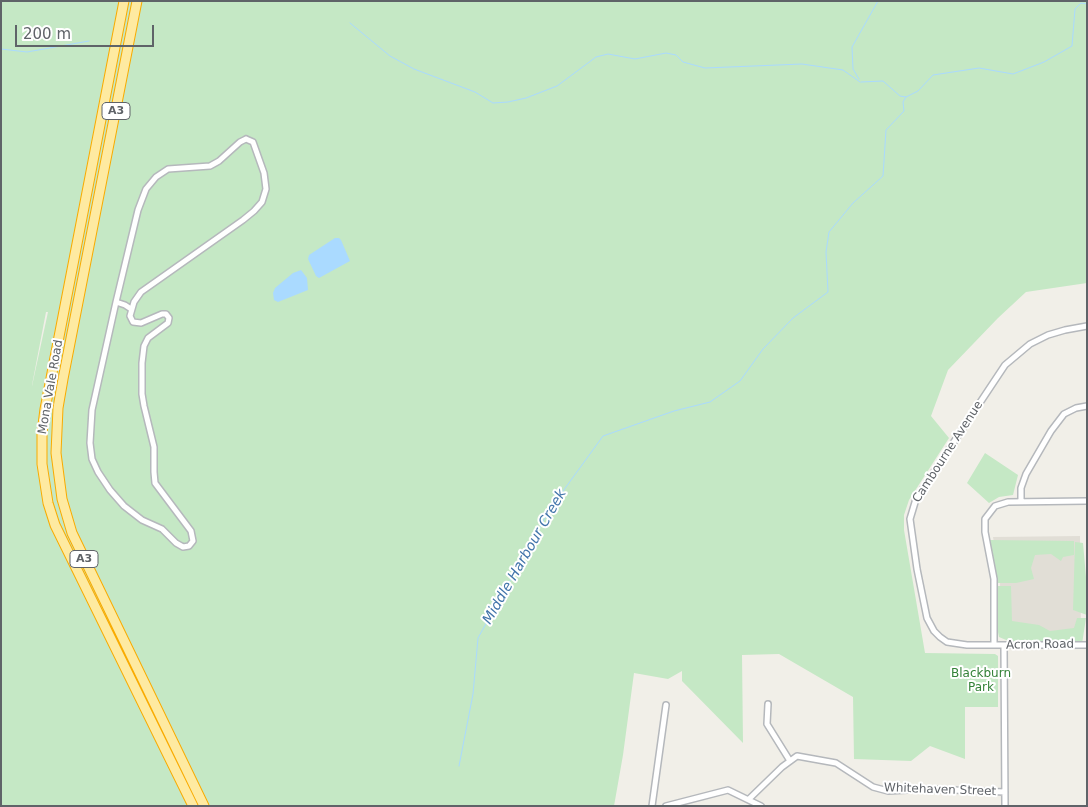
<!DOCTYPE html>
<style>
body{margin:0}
#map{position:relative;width:1088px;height:807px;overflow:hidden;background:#f1efe8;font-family:"DejaVu Sans",sans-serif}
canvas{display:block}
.frame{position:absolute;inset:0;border:2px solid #5f6368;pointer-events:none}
.scale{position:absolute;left:15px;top:25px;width:139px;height:22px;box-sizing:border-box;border:2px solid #5f6368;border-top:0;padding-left:6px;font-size:15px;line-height:18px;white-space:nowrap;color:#5f6368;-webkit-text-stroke:4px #fff;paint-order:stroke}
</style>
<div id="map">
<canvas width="1088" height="807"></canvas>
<div class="frame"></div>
<div class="scale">200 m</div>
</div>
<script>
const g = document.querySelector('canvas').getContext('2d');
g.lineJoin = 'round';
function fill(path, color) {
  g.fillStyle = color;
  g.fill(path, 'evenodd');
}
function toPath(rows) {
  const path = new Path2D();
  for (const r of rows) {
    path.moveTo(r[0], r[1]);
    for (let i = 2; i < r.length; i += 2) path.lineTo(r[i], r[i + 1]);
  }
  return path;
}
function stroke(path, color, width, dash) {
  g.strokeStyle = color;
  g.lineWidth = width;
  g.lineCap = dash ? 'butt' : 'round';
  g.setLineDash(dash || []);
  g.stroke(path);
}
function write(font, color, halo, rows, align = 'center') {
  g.font = font + ' "DejaVu Sans",sans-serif';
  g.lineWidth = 4;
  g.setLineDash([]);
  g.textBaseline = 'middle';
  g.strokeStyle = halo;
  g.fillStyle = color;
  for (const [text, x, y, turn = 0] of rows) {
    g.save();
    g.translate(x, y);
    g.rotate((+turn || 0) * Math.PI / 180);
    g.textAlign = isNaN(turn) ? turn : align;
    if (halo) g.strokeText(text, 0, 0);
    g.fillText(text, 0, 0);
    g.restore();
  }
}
const education = toPath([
 [1080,536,1081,634,1001,635,1000,581,993,537]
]);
const green = toPath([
 [1,1,1087,1,1087,283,1026,292,998,318,948,370,931,416,949,438,909,500,904,515,904,530,925,653,995,654,998,656,998,707,965,707,965,759,930,746,911,761,854,759,853,697,779,654,742,655,743,743,682,681,682,671,668,679,634,673,623,755,614,806,1,806],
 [46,312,48,312,32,386,32,385],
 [985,453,1018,475,1013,495,999,497,989,503,967,483],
 [990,540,1074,541,1074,555,1063,557,1061,561,1051,554,1035,555,1031,568,1034,579,1016,583,996,583],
 [1075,542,1083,543,1086,577,1087,615,1073,610],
 [996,586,1011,586,1012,621,1039,625,1050,631,1074,628,1077,618,1086,618,1082,644,1038,643,1037,640,1011,642,999,637,995,618]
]);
const water = toPath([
 [335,238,339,238,341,240,350,261,319,278,316,276,308,259,309,255],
 [301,270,307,278,308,290,278,302,274,300,273,293,275,288,293,273]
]);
const stream = toPath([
 [350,23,390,56,414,69,475,92,493,103,508,102,526,98,557,86,596,57,608,54,635,59,666,53,676,55,683,62,705,68,802,64,843,70,860,82],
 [1,49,27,52,89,41],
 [859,79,853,69,852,47,878,1],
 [861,82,883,81,900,96,906,97,918,91,933,75,979,68,1013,74,1044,62,1072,46,1075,9,1081,3,1087,4],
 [459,766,473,694,478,638,550,509,603,436,674,411,710,402,740,381,763,349,793,318,828,292,826,252,829,232,853,203,883,176,886,130,904,111,903,102,906,97]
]);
const minor = toPath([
 [246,139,253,142,264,173,266,189,262,202,254,211,243,220,141,292,134,302,130,316,133,322,141,323,162,314,166,314,169,318,168,323,148,338,144,346,142,363,142,394,144,406,154,447,154,472,155,483,191,531,193,541,189,546,183,547,176,543,162,529,142,520,124,506,110,490,98,472,92,459,90,443,92,410,116,302,138,210,146,189,156,177,168,169,210,166,219,161,240,142,246,139],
 [116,302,125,305,131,309],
 [1087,326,1065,330,1048,335,1030,344,1005,365,916,499,910,519,917,569,927,618,934,631,940,637,947,642,967,645,1087,645],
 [1021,501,1021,488,1026,474,1051,431,1064,414,1076,408,1087,406],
 [994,645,994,579,985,532,985,519,995,506,1008,502,1087,501],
 [1004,646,1005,806],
 [768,704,767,724,790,761],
 [749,799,782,767,797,756,836,763,873,787,888,791,926,789,1005,792],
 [652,806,666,705],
 [666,806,728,790,761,806]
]);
const trunk = toPath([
 [124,1,45,409,42,433,42,464,48,503,55,525,193,806],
 [137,1,63,379,58,408,56,453,62,499,72,533,204,806]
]);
const shields = [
 [116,111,28],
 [84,559,28]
];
const shieldNames = [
 ["A3",116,111],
 ["A3",84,559]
];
const streetNames = [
 ["Mona Vale Road",51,387,-80],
 ["Cambourne Avenue",948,452,-57],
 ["Acron Road",1040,645,-1],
 ["Whitehaven Street",940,790,2]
];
const parkNames = [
 ["Blackburn",981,674],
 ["Park",981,688]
];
const waterNames = [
 ["Middle Harbour Creek",525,557,-60]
];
fill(education, '#e1ded6');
fill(green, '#c5e8c5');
fill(water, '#aadaff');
stroke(stream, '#aadaff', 1);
stroke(minor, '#b5b8bc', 8);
stroke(trunk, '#f9ab00', 11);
stroke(minor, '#fff', 5);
stroke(trunk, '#feeaa1', 9);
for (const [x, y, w] of shields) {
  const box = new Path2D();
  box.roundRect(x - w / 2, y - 8.5, w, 17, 4);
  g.fillStyle = '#fff';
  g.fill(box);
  stroke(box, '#5f6368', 1);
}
write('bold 11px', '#5f6368', null, shieldNames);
write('12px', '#5f6368', '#fff', streetNames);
write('12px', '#348238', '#fff', parkNames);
write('italic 14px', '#4174aa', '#fff', waterNames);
</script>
